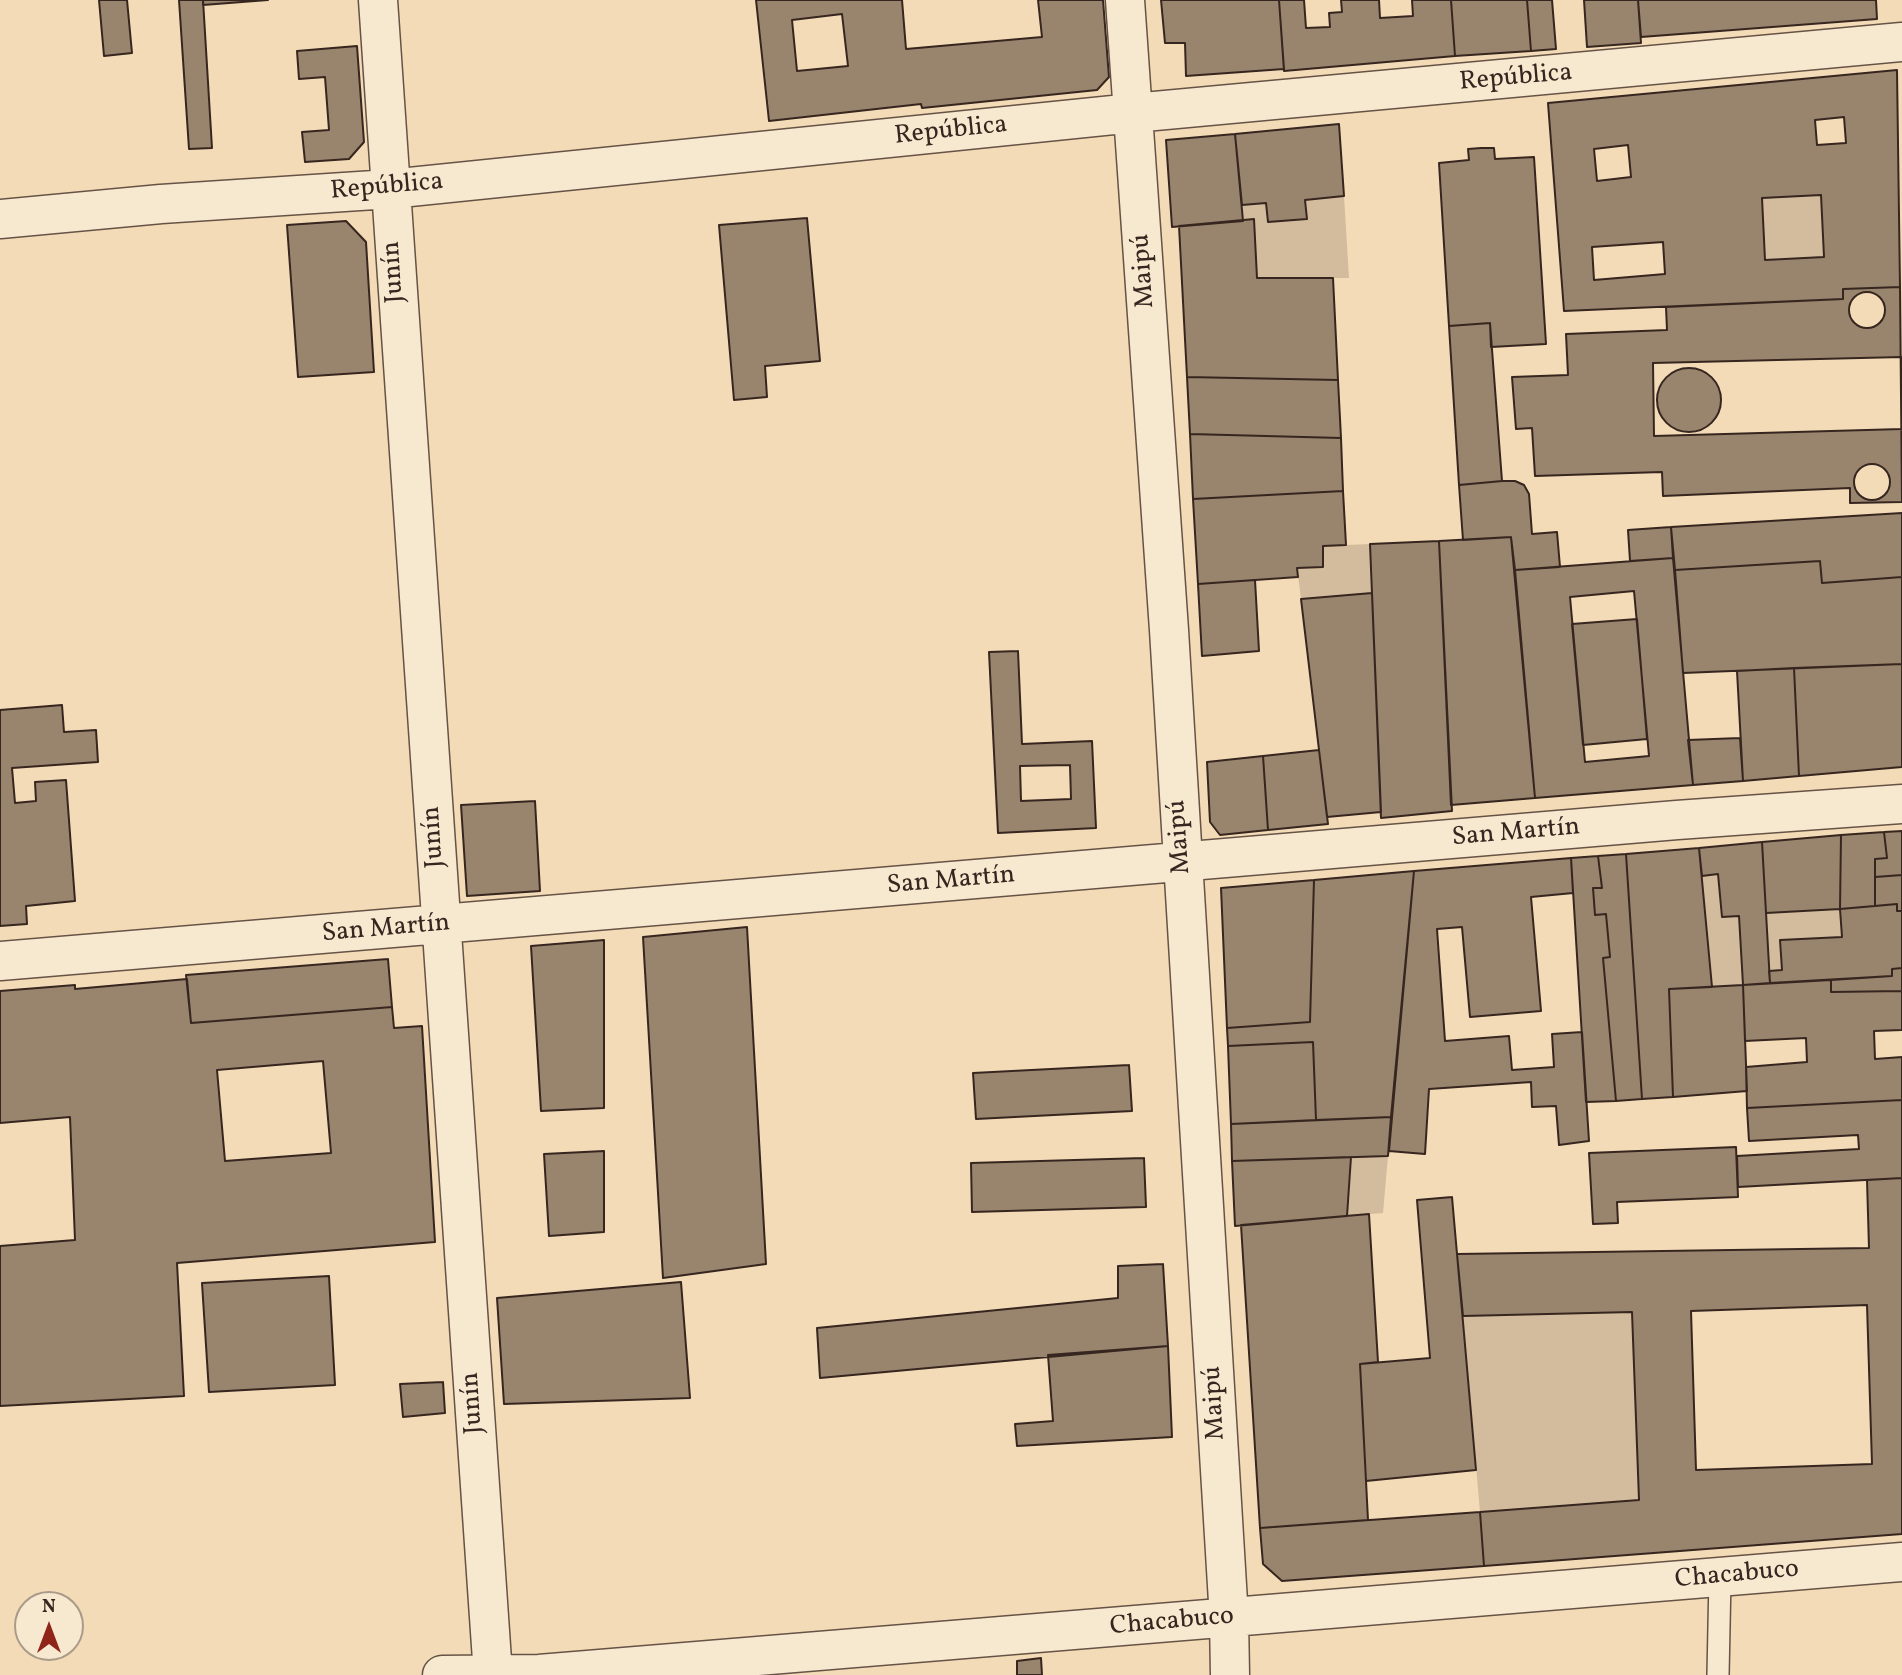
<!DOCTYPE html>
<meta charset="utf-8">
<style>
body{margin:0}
#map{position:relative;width:1902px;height:1675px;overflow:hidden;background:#f3dbb7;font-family:Vollkorn,serif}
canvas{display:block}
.north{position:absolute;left:14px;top:1591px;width:70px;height:70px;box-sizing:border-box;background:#f7e8d0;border:2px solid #aa9a89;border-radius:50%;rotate:0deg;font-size:19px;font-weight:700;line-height:28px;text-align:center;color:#37261f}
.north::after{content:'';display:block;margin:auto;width:24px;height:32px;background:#8f2418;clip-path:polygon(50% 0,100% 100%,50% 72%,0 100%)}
</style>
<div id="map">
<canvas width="1902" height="1675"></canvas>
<div class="north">N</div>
</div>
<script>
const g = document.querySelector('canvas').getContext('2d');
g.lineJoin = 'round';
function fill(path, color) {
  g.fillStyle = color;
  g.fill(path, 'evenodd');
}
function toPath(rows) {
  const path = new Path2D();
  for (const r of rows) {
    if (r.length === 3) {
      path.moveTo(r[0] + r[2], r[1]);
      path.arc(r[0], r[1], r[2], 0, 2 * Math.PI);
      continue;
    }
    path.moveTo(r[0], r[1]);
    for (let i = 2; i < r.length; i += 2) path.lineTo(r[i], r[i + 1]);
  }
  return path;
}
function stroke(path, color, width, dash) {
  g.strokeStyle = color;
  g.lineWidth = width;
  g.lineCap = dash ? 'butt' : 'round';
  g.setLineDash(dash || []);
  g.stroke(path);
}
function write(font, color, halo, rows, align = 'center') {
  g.font = font + ' Vollkorn,serif';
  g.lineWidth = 5;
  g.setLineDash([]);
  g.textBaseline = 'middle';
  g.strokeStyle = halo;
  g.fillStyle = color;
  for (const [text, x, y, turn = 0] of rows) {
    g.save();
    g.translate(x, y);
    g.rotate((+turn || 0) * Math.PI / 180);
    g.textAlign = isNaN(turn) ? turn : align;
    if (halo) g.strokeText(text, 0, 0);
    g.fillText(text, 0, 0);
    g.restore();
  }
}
const green = toPath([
 [1821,195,1824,257,1765,260,1762,198],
 [1344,196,1349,278,1257,278,1254,220,1243,221,1242,205,1266,203,1268,222,1307,219,1305,200],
 [1370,544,1372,593,1301,599,1297,568,1323,567,1323,546],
 [1718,874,1739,916,1743,985,1712,987,1702,876],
 [1840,909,1842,937,1781,940,1782,970,1769,971,1766,913],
 [1388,1156,1383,1213,1347,1216,1351,1157],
 [1632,1312,1639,1500,1480,1512,1463,1316]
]);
const building = toPath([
 [99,0,127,0,132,53,104,56,99,0],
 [179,0,203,0,212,148,189,149,179,0],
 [203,0,268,0,203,5,203,0],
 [756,0,902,0,906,49,1042,37,1038,0,1103,0,1109,77,1097,90,922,108,921,104,769,121,756,0],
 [842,14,848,66,797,71,792,20,842,14],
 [1161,0,1279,0,1284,69,1186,76,1185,43,1165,43,1161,0],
 [1279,0,1304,0,1306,28,1330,27,1329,13,1342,12,1341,0,1379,0,1380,18,1413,16,1412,0,1451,0,1455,56,1284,71,1279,0],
 [1451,0,1527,0,1531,51,1455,56,1451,0],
 [1527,0,1552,0,1556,49,1531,51,1527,0],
 [1584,0,1638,0,1641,43,1587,47,1584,0],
 [1638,0,1876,0,1877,19,1641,37,1638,0],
 [357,46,364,142,349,159,305,162,302,132,329,130,325,77,299,79,297,51,357,46],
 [1897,70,1900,287,1843,289,1843,299,1564,311,1548,103,1897,70],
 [1844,117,1846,143,1817,145,1815,120,1844,117],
 [1628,145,1631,177,1597,181,1594,149,1628,145],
 [1821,195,1824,257,1765,260,1762,198,1821,195],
 [1663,242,1665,274,1594,280,1592,247,1663,242],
 [1339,124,1344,196,1305,200,1307,219,1268,222,1266,203,1242,205,1235,134,1339,124],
 [1235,134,1243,221,1172,227,1166,140,1235,134],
 [1481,148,1494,148,1495,159,1534,157,1546,344,1491,347,1490,323,1449,326,1439,163,1469,160,1468,149,1481,148],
 [807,218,820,361,765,366,767,397,734,400,719,225,807,218],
 [1254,219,1257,278,1333,278,1338,380,1187,377,1179,226,1254,219],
 [346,221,366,242,374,372,298,377,287,225,346,221],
 [1900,287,1902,502,1850,503,1850,488,1663,496,1662,472,1535,476,1532,428,1516,429,1512,377,1568,375,1566,334,1667,330,1666,307,1843,299,1843,289,1900,287],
 [1867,310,18],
 [1490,323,1502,481,1459,485,1449,326,1490,323],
 [1902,357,1902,429,1654,436,1653,363,1902,357],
 [1689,400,32],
 [1187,377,1338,380,1341,438,1190,434,1187,377],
 [1190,434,1341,438,1343,491,1193,499,1190,434],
 [1872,482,18],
 [1502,481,1515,481,1524,485,1529,494,1532,534,1557,532,1560,567,1515,570,1511,537,1463,540,1459,485,1502,481],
 [1343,491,1346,545,1323,546,1323,567,1297,568,1298,577,1198,584,1193,499,1343,491],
 [1902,513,1902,577,1822,583,1820,561,1675,570,1671,527,1902,513],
 [1671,527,1673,558,1630,561,1628,530,1671,527],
 [1511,537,1535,798,1451,805,1439,541,1511,537],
 [1439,541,1452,811,1381,818,1370,544,1439,541],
 [1673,558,1693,785,1535,798,1515,570,1673,558],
 [1634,591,1649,756,1585,762,1570,597,1634,591],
 [1820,561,1822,583,1902,577,1902,664,1683,673,1675,570,1820,561],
 [1255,580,1259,651,1202,656,1198,584,1255,580],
 [1372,593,1381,812,1327,817,1301,599,1372,593],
 [1637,619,1647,739,1583,745,1572,624,1637,619],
 [1018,651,1022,744,1092,741,1096,828,998,833,989,652,1018,651],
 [1070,765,1071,799,1021,801,1020,766,1070,765],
 [1902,664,1902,767,1799,776,1794,668,1902,664],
 [1794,668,1799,776,1743,781,1737,671,1794,668],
 [62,705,64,732,96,730,98,762,12,768,15,803,36,801,35,782,66,780,75,901,26,906,27,924,0,926,0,710,62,705],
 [1740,738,1743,781,1693,785,1688,740,1740,738],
 [1319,750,1328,824,1268,830,1263,756,1319,750],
 [1263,756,1268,830,1220,835,1210,822,1207,762,1263,756],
 [535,801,540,891,467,896,461,805,535,801],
 [1902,831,1902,875,1875,877,1875,859,1887,858,1884,832,1902,831],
 [1884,832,1887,858,1875,859,1875,906,1840,909,1841,835,1884,832],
 [1841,835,1840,909,1766,913,1762,842,1841,835],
 [1762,842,1770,983,1743,985,1739,916,1722,917,1718,874,1702,876,1699,848,1762,842],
 [1699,848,1712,987,1669,989,1673,1097,1642,1099,1626,854,1699,848],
 [1626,854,1642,1099,1616,1101,1603,958,1610,957,1606,914,1595,915,1593,888,1602,888,1598,856,1626,854],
 [1598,856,1602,888,1593,888,1595,915,1606,914,1610,957,1603,958,1616,1101,1586,1102,1571,858,1598,856],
 [1571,858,1573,893,1531,897,1541,1011,1470,1017,1462,927,1437,929,1445,1041,1509,1036,1512,1070,1554,1067,1552,1034,1582,1032,1589,1141,1559,1145,1556,1106,1532,1107,1531,1082,1429,1089,1425,1154,1389,1151,1414,871,1571,858],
 [1414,871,1391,1117,1316,1120,1313,1042,1228,1046,1227,1028,1310,1022,1314,880,1414,871],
 [1902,875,1902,911,1897,911,1897,904,1875,906,1875,877,1902,875],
 [1314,880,1310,1022,1227,1028,1221,888,1314,880],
 [1897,904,1897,911,1902,911,1902,968,1892,969,1892,976,1770,983,1769,971,1782,970,1780,940,1842,937,1840,909,1897,904],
 [747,927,766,1264,663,1278,643,937,747,927],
 [604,940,604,1108,541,1111,531,946,604,940],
 [388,959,392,1007,191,1023,186,975,388,959],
 [1902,968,1902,991,1831,992,1831,980,1892,976,1892,969,1902,968],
 [187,979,191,1023,392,1007,394,1028,422,1026,435,1242,177,1263,184,1396,0,1406,0,1246,75,1240,70,1117,0,1123,0,991,75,985,75,989,187,979],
 [323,1061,331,1153,225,1161,217,1070,323,1061],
 [1831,980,1831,992,1902,991,1902,1030,1874,1031,1875,1059,1902,1057,1902,1100,1747,1108,1746,1067,1807,1062,1806,1038,1745,1041,1743,985,1831,980],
 [1743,985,1747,1091,1673,1097,1669,989,1743,985],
 [1313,1042,1316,1120,1231,1124,1228,1046,1313,1042],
 [1129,1065,1132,1111,976,1119,973,1073,1129,1065],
 [1902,1100,1902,1178,1738,1187,1737,1156,1859,1149,1858,1135,1749,1141,1747,1108,1902,1100],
 [1391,1117,1388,1156,1232,1161,1231,1124,1391,1117],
 [1736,1147,1738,1197,1617,1202,1618,1223,1593,1224,1589,1153,1736,1147],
 [604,1151,604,1232,549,1236,544,1154,604,1151],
 [1351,1157,1347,1216,1235,1226,1232,1161,1351,1157],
 [1144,1158,1146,1207,972,1212,971,1163,1144,1158],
 [1902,1178,1902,1534,1484,1566,1480,1512,1639,1500,1632,1312,1463,1316,1457,1254,1869,1248,1867,1180,1902,1178],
 [1867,1305,1872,1464,1696,1470,1691,1311,1867,1305],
 [1452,1197,1476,1470,1366,1481,1360,1364,1430,1358,1417,1200,1452,1197],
 [1369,1214,1378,1362,1360,1364,1368,1520,1260,1528,1241,1225,1369,1214],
 [1163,1264,1168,1346,820,1378,817,1328,1118,1298,1118,1266,1163,1264],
 [329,1276,335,1385,209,1392,202,1283,329,1276],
 [681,1282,690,1398,504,1404,497,1298,681,1282],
 [1168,1346,1172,1437,1017,1446,1015,1424,1053,1421,1048,1355,1168,1346],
 [443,1382,445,1413,403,1417,400,1384,443,1382],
 [1480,1512,1484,1566,1282,1581,1263,1564,1260,1528,1480,1512],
 [1041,1658,1042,1675,1017,1675,1017,1661,1041,1658]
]);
const lane = toPath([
 [1718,1675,1720,1578]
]);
const street = toPath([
 [378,0,493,1675],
 [1125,0,1169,630,1229,1618,1230,1675],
 [0,219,161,204,390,189,1133,113,1902,42],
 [0,961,1677,820,1902,804],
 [442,1675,539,1674,1902,1562]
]);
const streetNames = [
 ["República",1516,79,-5],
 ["República",951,132,-6],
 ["República",387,188,-5],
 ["Maipú",1145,271,-94],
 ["Junín",395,272,-94],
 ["San Martín",1516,834,-5],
 ["Junín",435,837,-94],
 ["Maipú",1181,837,-94],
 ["San Martín",951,882,-5],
 ["San Martín",386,930,-5],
 ["Junín",474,1403,-94],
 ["Maipú",1216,1403,-93],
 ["Chacabuco",1737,1576,-5],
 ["Chacabuco",1172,1623,-5]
];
fill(green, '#d3bc9d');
fill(building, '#99846e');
stroke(building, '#37261f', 2);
stroke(lane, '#665345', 24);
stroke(street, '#665345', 41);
stroke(lane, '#f7e8d0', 21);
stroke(street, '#f7e8d0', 38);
write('26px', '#37261f', '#f7e8d0', streetNames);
</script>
